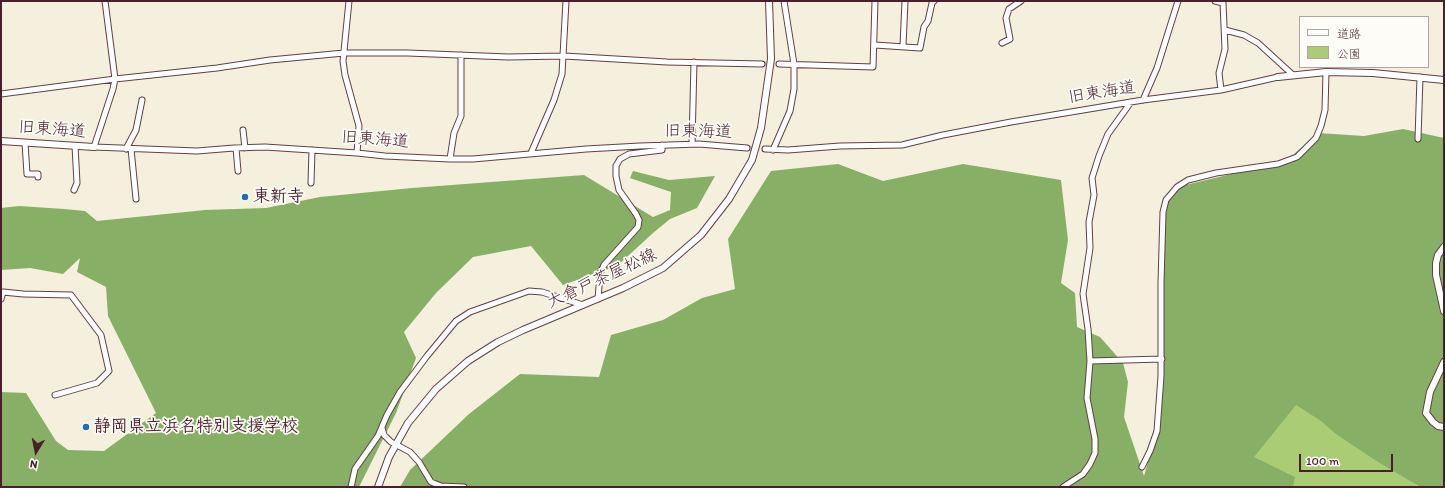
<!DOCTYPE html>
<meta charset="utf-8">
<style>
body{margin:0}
#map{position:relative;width:1445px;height:488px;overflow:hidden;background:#f5efdd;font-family:Itim,"Klee One",sans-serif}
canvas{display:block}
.frame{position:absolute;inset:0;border:2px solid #4a1f2b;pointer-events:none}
.legend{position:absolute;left:1299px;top:16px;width:130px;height:52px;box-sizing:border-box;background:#fdfcf7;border:1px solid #b5a4a5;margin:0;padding:5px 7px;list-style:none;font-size:12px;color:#4a1f2b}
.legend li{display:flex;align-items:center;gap:8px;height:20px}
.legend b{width:20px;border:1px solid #b5a4a5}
.north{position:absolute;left:16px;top:432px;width:40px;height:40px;-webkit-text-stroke:3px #fdfcf7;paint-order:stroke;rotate:190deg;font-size:11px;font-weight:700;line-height:16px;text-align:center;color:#4a1f2b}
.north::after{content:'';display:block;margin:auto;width:14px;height:18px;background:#4a1f2b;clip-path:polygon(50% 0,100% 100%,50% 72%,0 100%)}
.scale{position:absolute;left:1299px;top:454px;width:94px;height:18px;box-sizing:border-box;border:2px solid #4a1f2b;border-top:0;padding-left:5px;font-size:12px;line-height:14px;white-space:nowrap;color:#4a1f2b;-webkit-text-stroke:3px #fdfcf7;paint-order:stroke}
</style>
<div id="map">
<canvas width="1445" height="488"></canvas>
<div class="frame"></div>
<ul class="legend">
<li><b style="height:5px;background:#fff"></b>道路</li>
<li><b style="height:11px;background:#aacc75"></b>公園</li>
</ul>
<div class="north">N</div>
<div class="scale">100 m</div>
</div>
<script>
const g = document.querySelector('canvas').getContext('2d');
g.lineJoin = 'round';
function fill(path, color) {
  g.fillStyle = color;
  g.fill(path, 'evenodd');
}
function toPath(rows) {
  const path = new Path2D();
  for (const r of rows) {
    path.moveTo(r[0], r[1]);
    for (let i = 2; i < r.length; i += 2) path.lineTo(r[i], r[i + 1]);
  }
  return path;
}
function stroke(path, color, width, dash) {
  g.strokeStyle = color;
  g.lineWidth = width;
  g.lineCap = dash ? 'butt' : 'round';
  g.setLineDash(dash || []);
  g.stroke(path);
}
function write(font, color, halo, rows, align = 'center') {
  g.font = font + ' Itim,"Klee One",sans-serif';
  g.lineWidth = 3.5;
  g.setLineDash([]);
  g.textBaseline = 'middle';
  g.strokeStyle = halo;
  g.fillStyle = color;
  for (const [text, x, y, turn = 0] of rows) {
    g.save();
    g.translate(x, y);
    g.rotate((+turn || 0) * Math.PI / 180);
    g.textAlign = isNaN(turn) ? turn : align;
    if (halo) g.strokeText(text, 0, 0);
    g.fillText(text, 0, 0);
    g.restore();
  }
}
const green = toPath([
 [1296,398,1419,487,1200,487]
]);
const forest = toPath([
 [1403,129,1444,138,1444,487,1420,487,1375,460,1336,434,1321,421,1296,405,1254,457,1295,477,1293,487,400,487,410,470,469,414,520,374,599,377,611,335,663,320,702,298,735,289,728,239,771,171,838,164,883,181,963,164,1061,180,1068,240,1061,283,1075,293,1077,327,1100,337,1123,363,1128,382,1124,417,1144,476,1157,431,1165,207,1177,187,1286,161,1318,133,1364,136],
 [633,171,669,180,715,176,697,208,670,219,653,233,617,266,563,285,531,246,473,257,436,293,404,332,416,358,396,413,359,487,1,487,1,392,26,393,56,441,68,450,104,451,156,413,108,316,106,287,77,272,80,258,63,274,30,268,1,270,1,208,19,206,64,209,85,211,97,221,205,210,266,208,320,197,412,188,584,175,653,217,670,210,671,192,630,178]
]);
const minorTunnel = toPath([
 [762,64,779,64],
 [747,148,765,149]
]);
const minor = toPath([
 [105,1,115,79,113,89,94,147,197,151,234,148,265,147,357,153,385,156,450,159,473,159,586,149,640,146,699,144,747,148],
 [349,1,343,61,345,75,359,126,357,153],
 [1215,1,1223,3,1225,49,1219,73,1221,90],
 [1225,30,1244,35,1258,43,1293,75],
 [1002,43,1010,39,1006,18,1009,9,1021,1],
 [875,45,920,48,924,27,928,21,932,3,934,1],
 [903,46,905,1],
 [779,64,873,67,875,1],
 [1,94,115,79,217,68,270,60,344,53,408,53,508,57,564,56,667,62,762,64],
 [1143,100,1157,68,1178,1],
 [243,130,245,148],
 [1418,139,1420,77],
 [25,143,27,174,38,174,38,177],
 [692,144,694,62],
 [236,148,238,171],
 [126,149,136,130,142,100],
 [131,149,136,199],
 [765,149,788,150,840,146,902,145,943,135,1011,122,1143,100,1221,90,1278,77],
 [773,150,790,111,794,89,794,64,784,1],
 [531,153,554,100,562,74,566,1],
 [450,159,454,133,461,116,461,55],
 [311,183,312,150],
 [74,190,77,183,75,146],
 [1,299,3,292,23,294,71,295,101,335,109,371,97,383,55,395],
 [598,299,600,274,604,265,638,227,639,220,636,214,619,190,616,176,616,166,620,159,629,154,662,150,662,145],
 [1090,361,1162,359],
 [382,428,384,435,391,442,410,452,419,462,431,482,441,486,464,487],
 [1142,467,1150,451,1157,431,1161,376,1161,283,1163,212,1166,200,1177,187,1188,180,1216,173,1278,164,1297,157,1316,138,1321,126,1325,110,1326,72],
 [351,487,355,469,378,436,387,415,400,392,427,356,456,321,470,312,529,291,542,292,583,305],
 [1063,487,1083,474,1090,464,1095,453,1095,439,1087,398,1090,361,1088,329,1083,294,1090,248,1089,222,1094,195,1092,178,1099,156,1108,134,1131,102]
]);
const tertiary = toPath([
 [1278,77,1326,72,1373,73,1444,80],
 [1,141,94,147],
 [1444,247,1438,255,1436,263,1436,275,1444,311],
 [1444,362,1430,392,1426,413,1433,422,1438,426,1444,427],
 [378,487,389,457,408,423,436,389,468,361,498,342,523,330,623,288,663,268,701,235,729,199,752,160,761,128,771,59,769,1]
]);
const markers = [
 [245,197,4,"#1f6fb2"],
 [86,427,4,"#1f6fb2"]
];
const streetNames = [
 ["旧東海道",1102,93,-9],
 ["旧東海道",52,130,4],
 ["旧東海道",698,132,1],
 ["旧東海道",375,140,4],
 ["大倉戸茶屋松線",602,279,-25]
];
const poiNames = [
 ["東新寺",253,197],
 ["静岡県立浜名特別支援学校",94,427]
];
fill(green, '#aacc75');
fill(forest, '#87b066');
stroke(minorTunnel, '#d3c5b9', 5, [5, 2.5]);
stroke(minor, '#643e46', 7);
stroke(tertiary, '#643e46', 8);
stroke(minor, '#fff', 5);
stroke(tertiary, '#fff', 6);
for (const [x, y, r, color] of markers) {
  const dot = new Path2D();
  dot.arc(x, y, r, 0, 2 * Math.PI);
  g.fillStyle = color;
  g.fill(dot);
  stroke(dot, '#fdfcf7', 1.5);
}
write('17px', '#4a1f2b', '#fdfcf7', streetNames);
write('bold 17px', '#4a1f2b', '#fdfcf7', poiNames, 'left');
</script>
